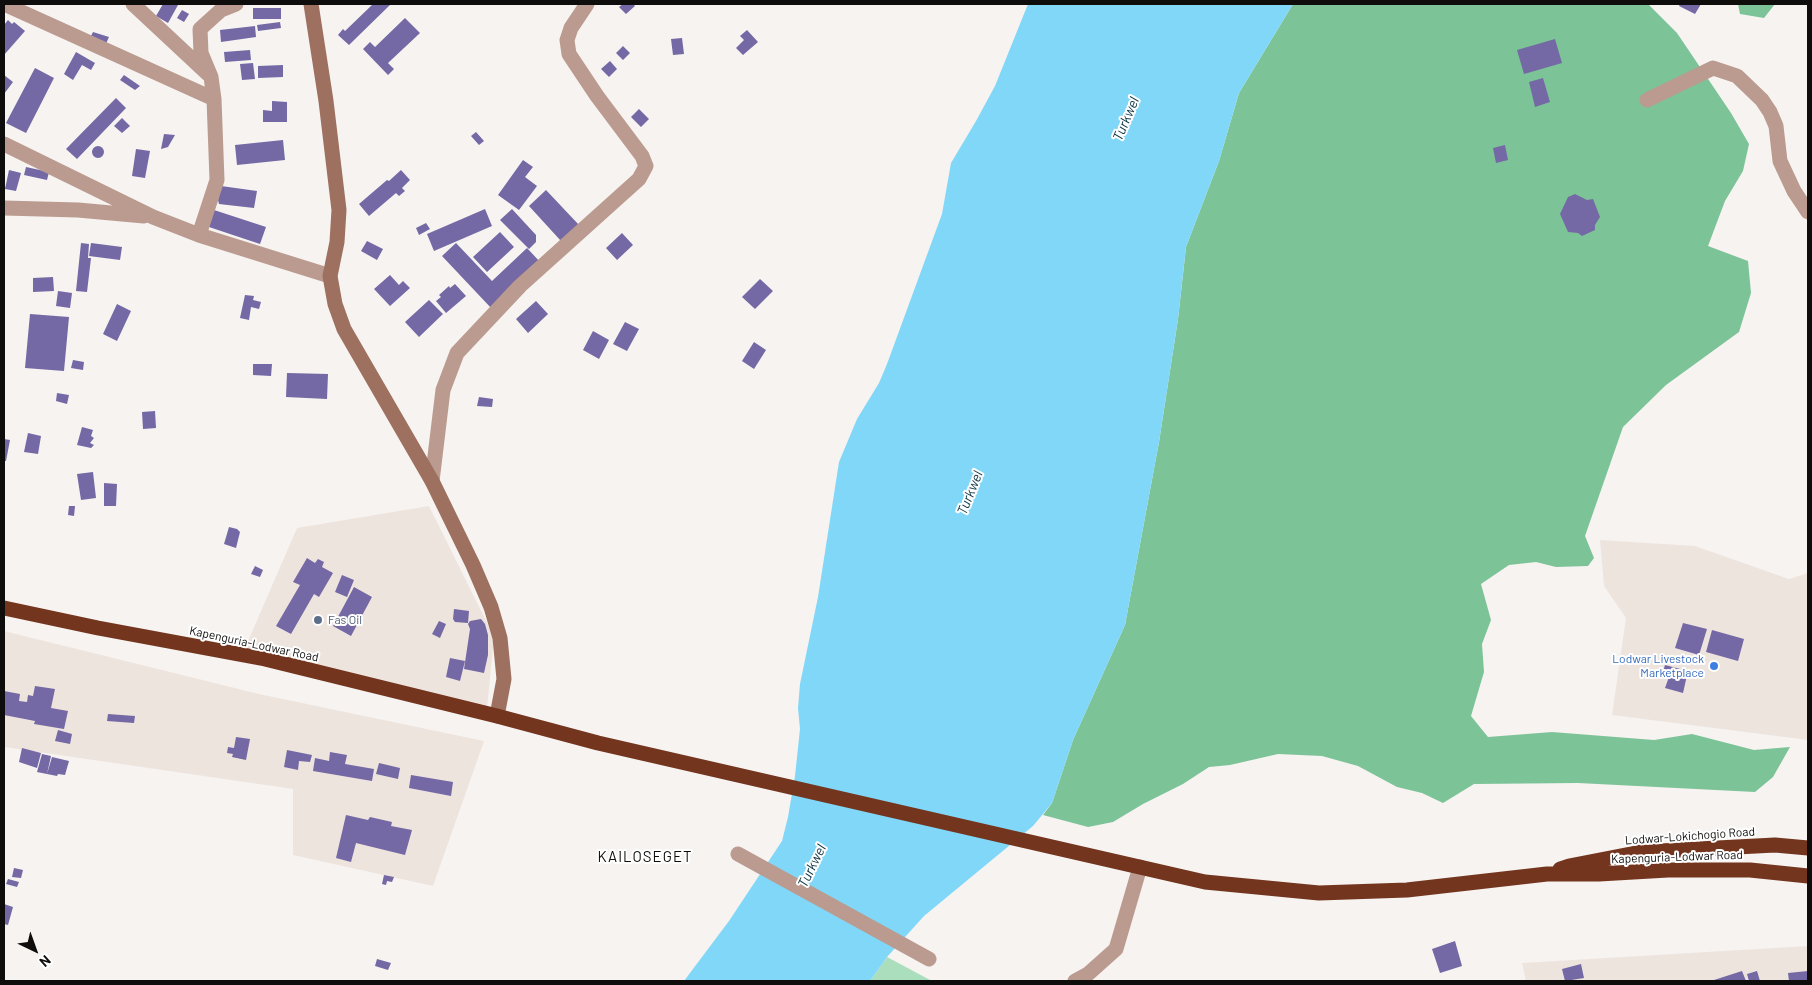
<!DOCTYPE html>
<style>
body{margin:0}
#map{position:relative;width:1812px;height:985px;overflow:hidden;background:#f6f3f1;font-family:Barlow,sans-serif}
canvas{display:block}
.frame{position:absolute;inset:0;border:5px solid #0e0d0c;pointer-events:none}
.north{position:absolute;left:10px;top:925px;width:50px;height:50px;-webkit-text-stroke:4px #fff;paint-order:stroke;rotate:138deg;font-size:14px;font-weight:700;line-height:20px;text-align:center;color:#0e0d0c}
.north::after{content:'';display:block;margin:auto;width:18px;height:22px;background:#0e0d0c;clip-path:polygon(50% 0,100% 100%,50% 72%,0 100%)}
</style>
<div id="map">
<canvas width="1812" height="985"></canvas>
<div class="frame"></div>
<div class="north">N</div>
</div>
<script>
const g = document.querySelector('canvas').getContext('2d');
g.lineJoin = 'round';
function fill(path, color) {
  g.fillStyle = color;
  g.fill(path, 'evenodd');
}
function toPath(rows) {
  const path = new Path2D();
  for (const r of rows) {
    if (r.length === 3) {
      path.moveTo(r[0] + r[2], r[1]);
      path.arc(r[0], r[1], r[2], 0, 2 * Math.PI);
      continue;
    }
    path.moveTo(r[0], r[1]);
    for (let i = 2; i < r.length; i += 2) path.lineTo(r[i], r[i + 1]);
  }
  return path;
}
function stroke(path, color, width, dash) {
  g.strokeStyle = color;
  g.lineWidth = width;
  g.lineCap = dash ? 'butt' : 'round';
  g.setLineDash(dash || []);
  g.stroke(path);
}
function write(font, color, halo, rows, align = 'center') {
  g.font = font + ' Barlow,sans-serif';
  g.lineWidth = 4;
  g.setLineDash([]);
  g.textBaseline = 'middle';
  g.strokeStyle = halo;
  g.fillStyle = color;
  for (const [text, x, y, turn = 0] of rows) {
    g.save();
    g.translate(x, y);
    g.rotate((+turn || 0) * Math.PI / 180);
    g.textAlign = isNaN(turn) ? turn : align;
    if (halo) g.strokeText(text, 0, 0);
    g.fillText(text, 0, 0);
    g.restore();
  }
}
const built = toPath([
 [429,506,494,637,487,708,245,648,297,528],
 [1600,540,1695,546,1789,579,1808,573,1808,740,1612,715,1626,618,1604,586],
 [4,631,259,694,484,741,433,886,293,855,293,789,4,747],
 [1808,946,1808,981,1526,981,1522,963]
]);
const green = toPath([
 [887,957,932,981,870,981]
]);
const forest = toPath([
 [1293,4,1648,4,1677,33,1731,113,1749,144,1743,171,1725,201,1708,246,1748,261,1751,293,1739,332,1666,385,1623,427,1585,536,1594,558,1588,566,1556,567,1536,562,1509,565,1481,584,1491,620,1482,644,1484,672,1471,716,1488,737,1552,732,1654,740,1692,734,1754,750,1790,747,1773,777,1755,792,1578,783,1474,784,1443,803,1422,793,1397,787,1358,766,1322,756,1278,754,1230,765,1209,767,1183,784,1143,804,1113,822,1088,827,1043,815,1052,803,1073,740,1125,625,1159,442,1178,319,1186,247,1219,161,1239,93],
 [1738,4,1775,4,1764,18,1740,14]
]);
const water = toPath([
 [1028,4,1293,4,1239,93,1219,161,1186,247,1178,319,1159,442,1125,625,1073,740,1052,803,1033,826,924,916,887,957,870,981,684,981,729,921,782,841,788,817,795,776,800,729,798,708,800,684,818,597,839,462,857,419,879,383,887,364,942,214,951,163,976,121,995,86]
]);
const building = toPath([
 [163,4,178,5,168,23,156,16],
 [371,4,391,4,349,45,338,35,343,29,345,31,372,5],
 [623,4,633,4,635,6,626,14,619,7],
 [1680,4,1701,4,1695,14,1679,6],
 [253,8,281,8,281,19,253,19],
 [182,10,189,14,184,22,177,18],
 [405,18,420,33,388,63,394,69,388,75,363,49,370,42,375,47],
 [8,20,12,24,14,22,25,31,4,55,4,25],
 [280,22,281,28,258,31,257,25],
 [255,26,256,37,221,42,220,30],
 [747,30,758,42,743,55,736,48,744,40,740,36],
 [93,32,109,37,104,48,89,40],
 [682,38,684,54,673,55,671,39],
 [1555,39,1562,63,1524,74,1517,50],
 [623,46,630,53,623,60,616,53],
 [250,50,251,60,225,62,224,52],
 [76,52,95,63,91,70,82,65,73,80,64,74],
 [610,61,617,69,609,77,601,69],
 [253,63,255,79,242,80,240,64],
 [283,65,283,77,258,78,258,66],
 [35,68,54,78,26,133,6,123],
 [4,75,13,82,4,94],
 [124,75,140,86,135,90,120,80],
 [1543,78,1550,102,1535,107,1529,82],
 [116,98,126,108,77,159,66,149],
 [272,101,287,102,287,122,263,122,263,110,272,111],
 [639,109,649,119,641,127,631,117],
 [122,118,130,126,122,133,114,126],
 [476,132,484,141,479,145,471,136],
 [164,134,175,135,168,147,161,149],
 [283,140,285,160,237,165,235,145],
 [1505,145,1508,160,1496,163,1493,148],
 [98,152,6],
 [136,149,150,151,145,178,132,176],
 [523,160,533,167,525,177,537,186,519,210,498,195],
 [26,167,49,172,47,180,24,175],
 [9,170,21,173,16,191,5,189],
 [401,170,410,180,402,188,405,191,399,196,396,193,369,216,359,204,387,180,389,181],
 [221,186,257,191,254,208,219,204,218,200],
 [546,190,579,225,561,241,529,206],
 [1575,194,1587,200,1593,199,1600,217,1595,225,1595,230,1582,236,1578,233,1568,232,1560,214,1568,197],
 [485,209,492,226,434,251,427,234],
 [512,209,536,235,536,242,529,249,500,220],
 [214,210,266,227,260,244,209,227],
 [426,223,430,229,419,235,416,228],
 [500,232,514,247,487,272,473,257],
 [622,233,633,245,617,260,606,248],
 [367,241,383,249,377,260,361,251],
 [81,243,89,244,88,258,91,258,87,292,76,291],
 [91,243,122,247,120,260,89,256],
 [456,243,492,281,527,248,541,263,492,309,442,256],
 [390,275,399,285,403,281,410,288,390,306,374,289],
 [53,277,54,291,33,292,33,278],
 [760,279,773,291,755,309,742,297],
 [455,284,466,296,446,313,436,301,441,297,439,295,449,286,450,288],
 [58,291,72,293,70,308,56,306],
 [245,295,254,296,253,300,261,302,259,309,251,307,249,320,240,318],
 [429,300,443,314,419,337,405,322],
 [536,301,548,314,528,333,516,319],
 [117,304,131,311,117,341,103,334],
 [30,314,69,317,64,371,25,368],
 [625,322,639,329,627,351,613,344],
 [593,331,609,340,599,359,583,350],
 [754,342,766,350,754,369,742,361],
 [73,360,84,362,83,370,71,368],
 [253,364,272,364,271,376,253,375],
 [287,373,328,374,327,399,286,397],
 [57,393,69,395,67,404,56,401],
 [479,397,493,399,492,407,477,406],
 [155,411,156,428,143,429,142,412],
 [82,427,93,430,91,436,94,438,90,443,94,445,91,448,77,445],
 [28,433,41,436,38,454,24,452],
 [4,439,10,440,6,461,4,461],
 [93,472,96,498,81,500,77,474],
 [104,483,117,484,116,506,104,506],
 [69,506,75,506,74,516,68,515],
 [229,527,237,529,240,532,236,548,224,544],
 [307,558,315,563,318,559,324,562,322,567,333,573,319,597,314,594,291,634,276,626,300,585,293,582],
 [255,566,263,570,260,577,251,574],
 [342,575,354,580,347,597,335,592],
 [354,587,372,597,351,636,333,626],
 [454,609,469,611,468,623,455,622,453,619],
 [481,619,485,624,488,635,488,655,484,673,464,669,470,629,468,624,470,621],
 [439,621,446,624,440,638,432,634],
 [1683,623,1707,629,1699,655,1675,648],
 [1712,630,1744,639,1738,661,1706,652],
 [450,658,465,661,460,681,446,677],
 [1665,665,1688,671,1683,693,1665,688,1669,677,1662,675],
 [35,686,55,689,51,708,68,711,64,729,34,724,35,721,4,715,4,691,20,694,19,701,27,702,28,695,33,696],
 [108,714,135,716,134,723,107,721],
 [58,730,72,734,70,744,55,741],
 [236,737,250,739,246,760,232,757,233,754,227,753,228,747,234,748],
 [22,748,41,753,37,768,19,762],
 [287,750,312,755,310,762,299,761,298,770,284,767],
 [330,752,347,755,345,764,374,769,372,781,313,771,315,758,329,761],
 [42,754,51,756,47,774,37,772],
 [52,757,69,761,65,775,58,774,57,776,47,774],
 [379,763,400,768,398,779,376,774],
 [411,775,453,782,451,796,409,788],
 [346,815,368,820,370,817,392,822,391,826,412,830,405,855,356,843,351,862,336,858],
 [14,868,23,870,21,878,12,877],
 [384,875,394,877,392,882,387,881,386,885,382,884],
 [8,879,19,882,17,887,6,884],
 [4,904,13,907,8,925,4,924],
 [1455,941,1462,966,1440,973,1432,949],
 [377,959,391,963,388,970,375,966],
 [1581,964,1584,978,1565,981,1562,969],
 [1742,971,1746,981,1715,981,1714,980],
 [1757,971,1760,981,1749,981,1747,974],
 [1808,971,1808,981,1789,981,1788,973]
]);
const street = toPath([
 [4,4,214,99],
 [133,4,208,74],
 [1647,100,1713,68,1737,76,1762,100,1770,112,1776,126,1780,161,1794,191,1808,212],
 [4,144,153,217,199,235,330,276],
 [4,208,78,210,144,216],
 [199,235,217,180,214,99,211,77,201,53,200,29,221,10,236,4],
 [432,481,443,390,457,353,520,286,639,179,646,166,642,156,597,96,569,54,567,40,571,28,587,4],
 [738,854,929,959],
 [1075,981,1088,974,1116,949,1140,867]
]);
const secondary = toPath([
 [311,4,326,101,339,210,337,242,330,276,335,304,344,329,432,481,473,565,491,607,500,638,504,679,497,716]
]);
const highway = toPath([
 [4,608,98,628,265,659,497,716,598,743,1205,882,1319,893,1407,890,1547,874,1599,874,1668,870,1750,870,1808,876],
 [1560,869,1569,866,1641,852,1775,845,1808,848]
]);
const markers = [
 [318,620,5,"#5c6f8a"],
 [1714,666,5,"#3f7fe0"]
];
const serviceNames = [
 ["Fas Oil",328,620]
];
const streetNames = [
 ["Kapenguria-Lodwar Road",254,644,12],
 ["Lodwar-Lokichogio Road",1690,836,-4],
 ["Kapenguria-Lodwar Road",1677,857,-2]
];
const shopNames = [
 ["Lodwar Livestock",1704,659],
 ["Marketplace",1704,673]
];
const waterNames = [
 ["Turkwel",1126,119,-67],
 ["Turkwel",970,493,-68],
 ["Turkwel",812,866,-64]
];
const quarterNames = [
 ["KAILOSEGET",645,857]
];
fill(built, '#eee4de');
fill(green, '#abdebd');
fill(forest, '#7dc398');
fill(water, '#81d7f7');
fill(building, '#7468a5');
stroke(street, '#bb9b8f', 15);
stroke(secondary, '#9e7060', 15);
stroke(highway, '#74351f', 15);
for (const [x, y, r, color] of markers) {
  const dot = new Path2D();
  dot.arc(x, y, r, 0, 2 * Math.PI);
  g.fillStyle = color;
  g.fill(dot);
  stroke(dot, '#fff', 2);
}
write('12px', '#4e5e75', '#fff', serviceNames, 'left');
write('12px', '#0e0d0c', '#fff', streetNames);
write('12px', '#366cbe', '#fff', shopNames, 'right');
write('italic 14px', '#103846', '#fff', waterNames);
g.letterSpacing = '1px';
write('15px', '#0e0d0c', '#fff', quarterNames);
g.letterSpacing = '0px';
</script>
